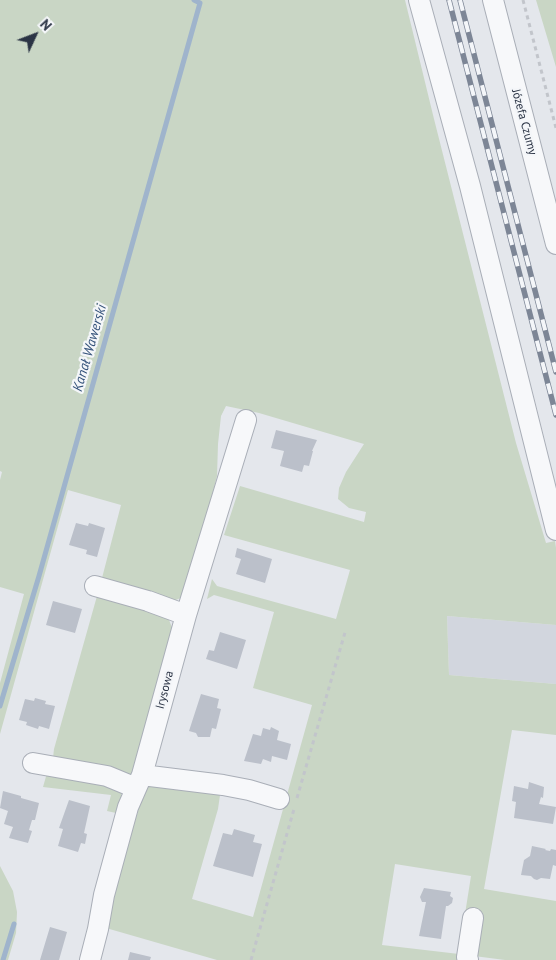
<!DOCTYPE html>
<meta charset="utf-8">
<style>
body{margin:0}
#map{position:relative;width:556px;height:960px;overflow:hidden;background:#e4e7ec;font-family:"PT Sans",sans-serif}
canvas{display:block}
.north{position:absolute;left:10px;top:10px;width:50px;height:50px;-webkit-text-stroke:4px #f4f6f9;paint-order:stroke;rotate:47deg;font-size:14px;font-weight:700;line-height:20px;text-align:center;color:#2b3445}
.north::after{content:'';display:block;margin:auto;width:18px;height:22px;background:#2b3445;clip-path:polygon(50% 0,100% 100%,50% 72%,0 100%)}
</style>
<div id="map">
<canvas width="556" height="960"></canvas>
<div class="north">N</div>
</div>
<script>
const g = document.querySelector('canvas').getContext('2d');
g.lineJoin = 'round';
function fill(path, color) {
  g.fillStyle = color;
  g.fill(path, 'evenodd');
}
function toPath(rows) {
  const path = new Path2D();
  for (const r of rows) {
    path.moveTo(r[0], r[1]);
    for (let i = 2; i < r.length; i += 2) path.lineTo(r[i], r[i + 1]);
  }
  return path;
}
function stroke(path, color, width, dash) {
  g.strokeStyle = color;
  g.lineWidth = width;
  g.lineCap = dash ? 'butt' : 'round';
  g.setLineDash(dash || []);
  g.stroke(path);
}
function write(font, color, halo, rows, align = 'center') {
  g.font = font + ' "PT Sans",sans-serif';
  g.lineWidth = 4.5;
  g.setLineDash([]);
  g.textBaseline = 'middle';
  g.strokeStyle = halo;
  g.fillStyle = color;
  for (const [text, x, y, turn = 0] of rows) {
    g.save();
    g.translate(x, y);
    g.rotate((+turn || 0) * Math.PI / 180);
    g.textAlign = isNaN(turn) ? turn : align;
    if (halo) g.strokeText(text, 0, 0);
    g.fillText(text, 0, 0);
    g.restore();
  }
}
const built = toPath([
 [447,616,556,625,556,684,449,675]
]);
const green = toPath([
 [0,0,405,0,434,119,516,443,546,543,555,541,556,548,556,625,447,616,449,675,556,684,556,735,512,730,484,889,556,901,556,960,505,960,474,956,465,914,471,876,395,864,382,945,459,954,460,960,217,960,106,928,110,906,144,791,147,787,157,785,220,795,218,809,192,899,253,917,312,705,253,688,274,612,214,595,207,599,212,579,217,586,336,619,350,570,224,535,240,486,364,522,366,512,349,508,338,499,339,488,346,472,364,444,259,413,226,406,221,416,218,444,217,476,187,592,183,597,171,602,102,578,121,505,68,490,0,734,0,683,24,594,0,587,0,480,2,472,0,471],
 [536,0,556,0,556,67],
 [97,596,167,615,173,630,137,767,130,777,53,758,54,749],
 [47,773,111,785,121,791,122,800,116,813,107,811,111,795,43,787],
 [0,866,13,891,17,912,16,933,8,960,0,960]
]);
const stream = toPath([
 [0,706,39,576,200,3,194,0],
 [3,960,14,924]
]);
const building = toPath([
 [276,430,317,440,312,451,313,451,309,466,304,465,302,472,280,466,284,451,271,448],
 [76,523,88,526,89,523,105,528,97,557,86,554,87,550,69,545],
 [237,548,272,559,265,583,236,574,241,559,235,557],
 [53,601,82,609,75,633,46,625],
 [220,632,246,640,237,669,206,659,209,650,214,651],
 [201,694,219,699,217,708,221,709,216,729,212,728,210,737,198,737,196,733,189,731],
 [35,698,46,701,45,704,55,706,49,729,39,726,38,729,26,725,27,722,19,720,25,699,34,701],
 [271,727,279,731,277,740,291,744,287,760,272,756,271,762,263,759,261,764,244,761,253,734,261,736,263,728,270,730],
 [529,782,544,787,543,798,541,797,539,804,556,807,553,824,514,818,516,802,512,801,514,786,528,789],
 [3,791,21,796,21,798,39,803,35,820,32,820,29,830,32,831,28,843,9,838,13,827,4,824,8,811,0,808],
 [69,800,90,806,84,833,87,834,85,844,81,843,78,852,58,846,63,829,59,828],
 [234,829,255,835,253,842,262,844,253,877,213,866,223,833,232,835],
 [532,846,546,849,545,850,550,851,551,849,556,850,556,866,553,865,550,879,541,878,537,880,534,879,531,876,521,875,524,860,530,856],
 [424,888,451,892,450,896,453,898,452,903,448,906,446,906,441,939,419,936,426,902,422,902,420,897],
 [50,927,67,932,59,960,40,960],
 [130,952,151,957,150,960,128,960]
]);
const path = toPath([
 [523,0,556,128],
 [297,798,346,629],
 [251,960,294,809]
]);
const minor = toPath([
 [419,0,470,186,556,530],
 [493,0,556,244],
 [95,586,148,601,186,615],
 [33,763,107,776,136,788],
 [142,775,223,785,249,790,279,799],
 [90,960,98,929,104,895,128,807,142,775,186,615,246,420],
 [468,960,467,957,473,918]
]);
const rail = toPath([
 [449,0,556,415],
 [460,0,556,372]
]);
const streetNames = [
 ["Józefa Czumy",524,122,75],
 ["Irysowa",165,690,-75]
];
const waterNames = [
 ["Kanał Wawerski",90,348,-74]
];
fill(built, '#d2d6de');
fill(green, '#c9d6c5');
stroke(stream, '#9fb4cc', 5);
fill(building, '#bbc0ca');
stroke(minor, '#a9aeb7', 22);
stroke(path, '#c2c5cb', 3, [4, 4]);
stroke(minor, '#f7f8fa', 20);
stroke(rail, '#7d8696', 5.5);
stroke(rail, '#f4f6f9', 4, [11]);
write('12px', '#2b3445', '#f4f6f9', streetNames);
write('italic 14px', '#34527a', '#f4f6f9', waterNames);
</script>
